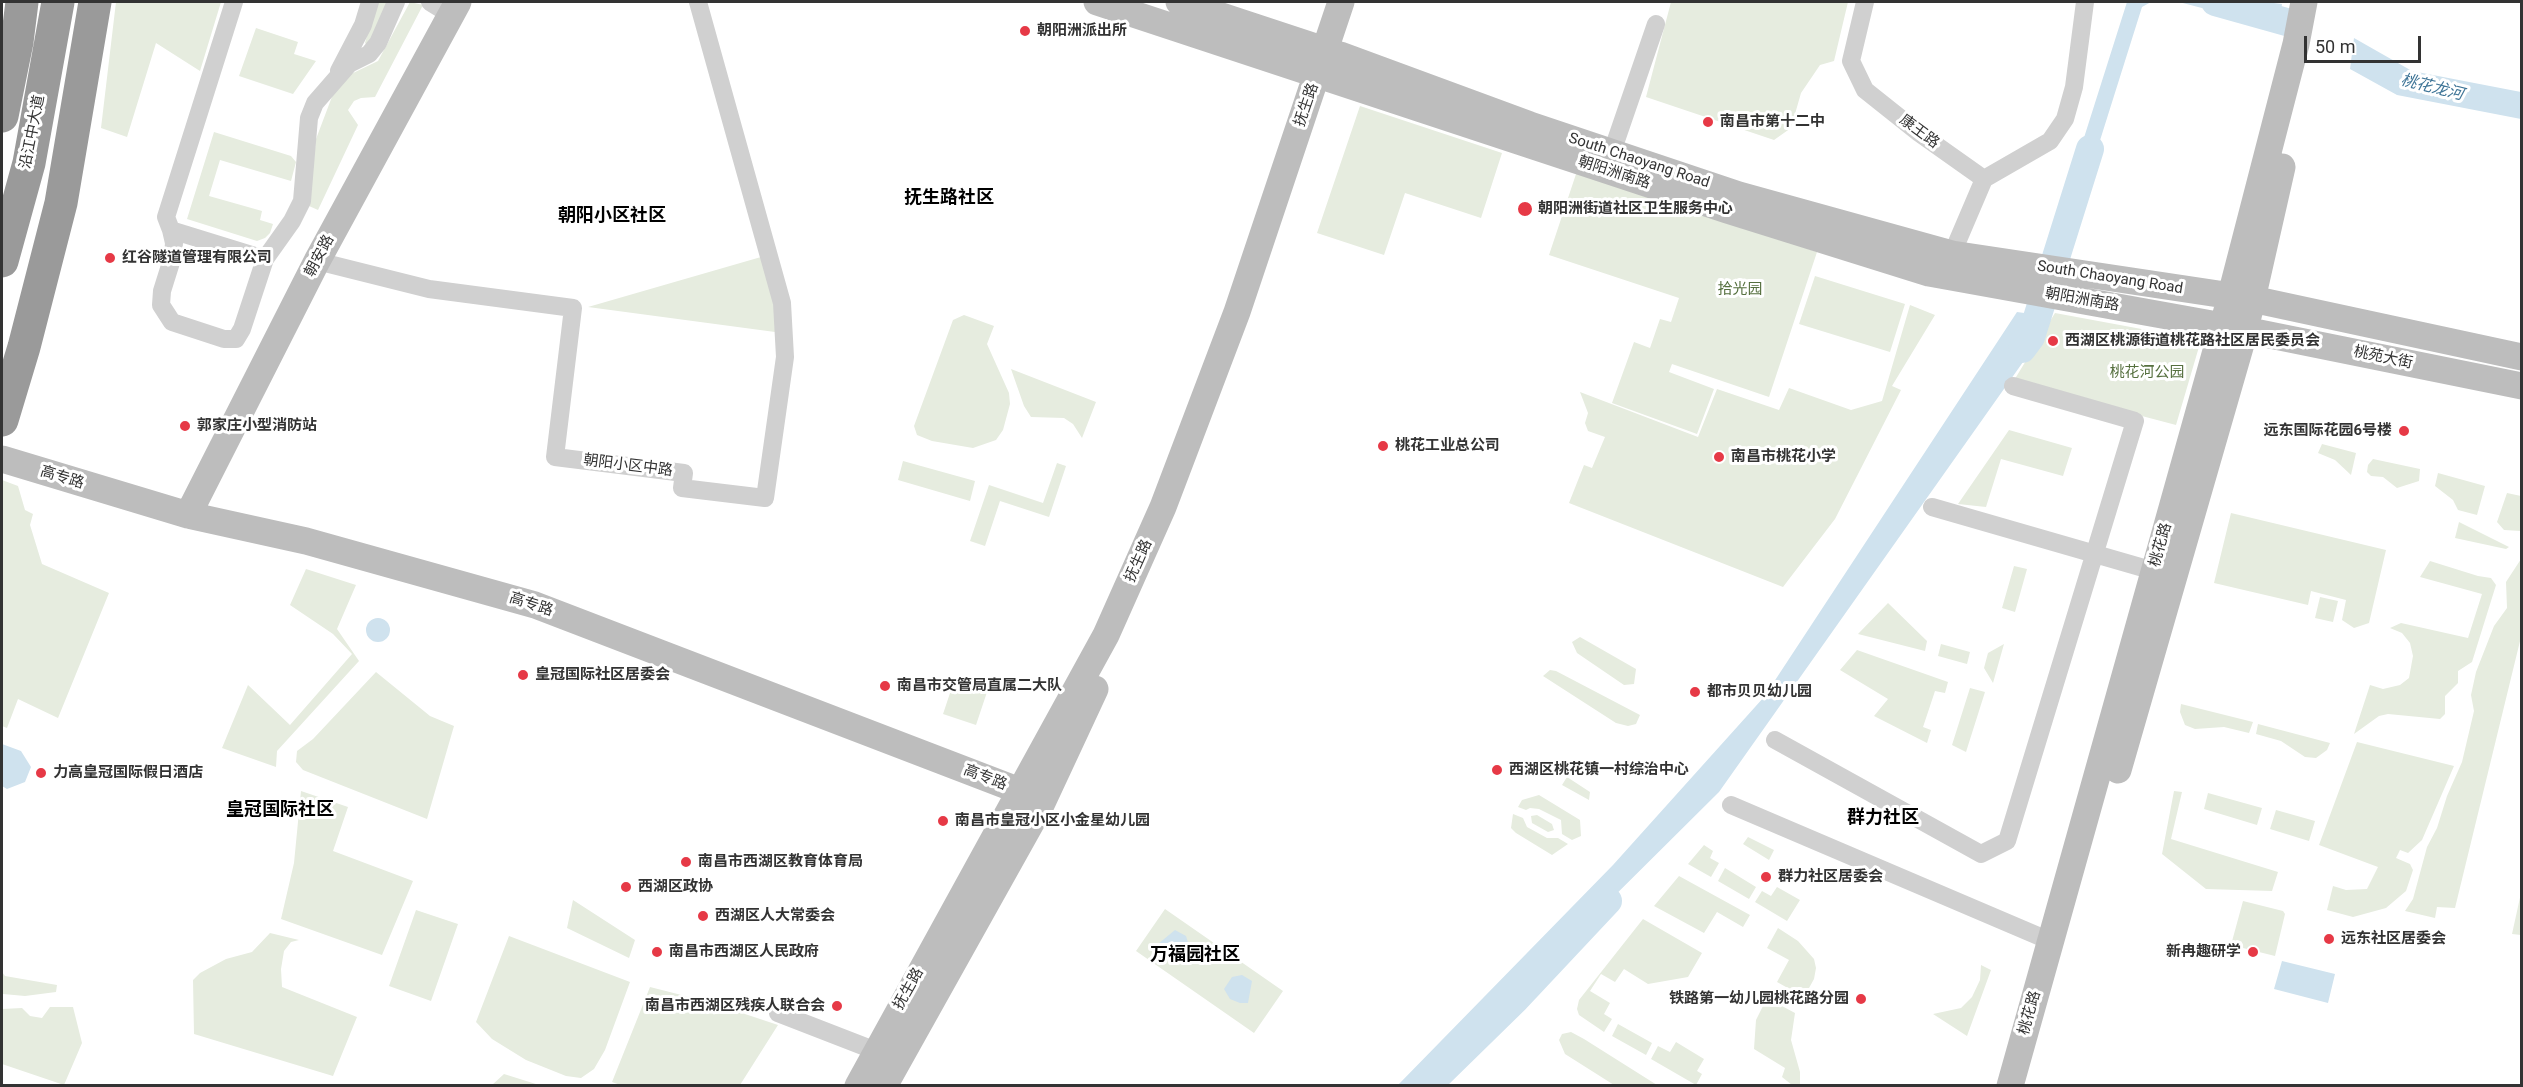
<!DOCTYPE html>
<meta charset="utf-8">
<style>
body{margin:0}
#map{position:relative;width:2523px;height:1087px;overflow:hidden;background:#fff;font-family:Roboto,sans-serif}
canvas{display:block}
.frame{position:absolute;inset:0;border:3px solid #333;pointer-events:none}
.scale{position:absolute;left:2304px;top:36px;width:117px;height:27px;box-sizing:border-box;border:3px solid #333;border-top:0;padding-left:8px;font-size:18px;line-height:21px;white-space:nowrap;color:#333;-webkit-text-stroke:4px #fff;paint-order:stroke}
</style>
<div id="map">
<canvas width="2523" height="1087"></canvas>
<div class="frame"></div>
<div class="scale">50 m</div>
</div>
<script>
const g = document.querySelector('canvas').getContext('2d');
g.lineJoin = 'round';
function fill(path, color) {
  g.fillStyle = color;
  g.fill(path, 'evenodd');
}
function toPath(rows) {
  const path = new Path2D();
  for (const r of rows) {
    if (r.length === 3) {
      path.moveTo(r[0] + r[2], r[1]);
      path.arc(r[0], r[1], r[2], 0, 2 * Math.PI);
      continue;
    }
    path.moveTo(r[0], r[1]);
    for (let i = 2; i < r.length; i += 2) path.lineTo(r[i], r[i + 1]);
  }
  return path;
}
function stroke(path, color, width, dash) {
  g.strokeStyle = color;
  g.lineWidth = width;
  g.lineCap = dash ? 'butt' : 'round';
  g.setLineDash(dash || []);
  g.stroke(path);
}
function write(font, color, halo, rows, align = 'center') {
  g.font = font + ' Roboto,"Noto Sans SC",sans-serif';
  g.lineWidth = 6;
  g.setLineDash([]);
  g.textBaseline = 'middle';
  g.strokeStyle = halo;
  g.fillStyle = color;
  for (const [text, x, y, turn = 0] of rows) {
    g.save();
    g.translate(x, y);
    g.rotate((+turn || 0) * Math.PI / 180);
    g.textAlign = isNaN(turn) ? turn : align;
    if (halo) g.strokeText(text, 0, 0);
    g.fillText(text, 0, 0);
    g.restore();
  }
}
const green = toPath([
 [116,2,221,2,200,71,156,43,127,137,101,128],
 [376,2,390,2,368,46,365,43],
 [410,2,423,5,375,97,361,98,354,101,348,110,358,125,318,210,309,206,316,139,333,94,349,75,378,61],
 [1671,2,1848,2,1834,61,1820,65,1801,93,1791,128,1774,140,1646,97],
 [256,28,298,42,294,54,316,61,293,94,239,76],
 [1360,106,1502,153,1481,218,1405,193,1384,255,1317,233],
 [214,132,291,156,296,162,291,181,220,160,209,196,262,211,260,220,273,224,270,233,265,238,257,241,187,219],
 [1577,171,1817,252,1769,397,1672,364,1669,372,1714,389,1697,434,1612,403,1634,342,1650,348,1660,319,1671,322,1679,298,1549,255],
 [761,257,778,302,775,332,588,307],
 [1815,276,1905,304,1890,352,1799,324],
 [1910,305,1935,315,1892,386,1901,390,1835,519,1783,587,1569,503,1584,465,1592,468,1605,437,1588,431,1585,423,1588,413,1580,392,1698,437,1717,389,1779,410,1789,388,1851,410,1882,401],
 [2055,313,2201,340,2176,425,2013,382],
 [964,315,994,326,987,344,1009,393,1010,404,1003,430,996,440,973,448,932,441,917,435,914,426,953,320],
 [1011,369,1096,402,1082,438,1073,424,1064,418,1031,417,1024,406],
 [2009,430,2072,448,2063,476,2001,459,1986,507,1958,504],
 [2322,444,2356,453,2351,475,2335,460,2318,453],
 [2373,459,2420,469,2419,481,2397,488,2383,477,2371,476,2367,472,2368,465],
 [903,461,975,481,970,501,898,480],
 [1057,463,1066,466,1049,517,1000,501,985,546,970,541,989,485,1043,503],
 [2438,473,2485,486,2477,515,2458,510,2453,500,2435,486],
 [2,480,18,486,25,510,33,514,30,525,42,564,109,593,58,718,18,699,7,728,2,726],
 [2507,493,2521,496,2521,531,2504,530,2497,522],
 [2231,513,2386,550,2369,623,2354,628,2342,620,2346,600,2311,591,2308,605,2214,583],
 [2459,522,2509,547,2506,549,2455,538],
 [2521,559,2521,637,2455,908,2437,907,2435,918,2405,911,2413,899,2427,847,2437,828,2447,796,2462,762,2474,711,2471,695,2476,672,2494,626,2507,608,2506,582],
 [2430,561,2478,576,2491,578,2496,585,2472,662,2458,671,2458,683,2445,696,2445,714,2440,719,2388,714,2379,716,2354,734,2370,685,2383,689,2400,685,2409,678,2413,656,2410,643,2402,633,2390,628,2401,623,2468,638,2482,594,2420,577],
 [2014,566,2027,569,2015,612,2002,608],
 [306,569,356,585,337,629,359,661,277,751,276,767,222,748,248,685,290,725,352,654,333,634,290,605],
 [2320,597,2338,601,2333,622,2315,618],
 [1888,603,1927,641,1925,651,1858,634],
 [1580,637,1636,669,1634,684,1624,685,1577,653,1572,642],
 [1941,644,1970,652,1967,664,1938,656],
 [2004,644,1993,683,1984,668,1988,653],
 [1857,650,1948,682,1945,693,1935,691,1923,727,1931,730,1927,743,1874,716,1888,699,1840,670],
 [1550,670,1556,671,1640,715,1636,724,1628,726,1616,723,1543,676],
 [376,672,430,716,454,726,427,819,303,770,296,762,297,751,313,739],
 [955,678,988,689,976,725,943,714],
 [1970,688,1985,692,1966,752,1952,745],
 [2181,704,2253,722,2249,733,2224,727,2195,729,2185,725,2180,712],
 [2258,724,2330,743,2327,750,2316,758,2305,757,2281,741,2256,734],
 [2357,742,2454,766,2422,840,2408,853,2400,850,2396,858,2410,864,2413,870,2406,891,2386,908,2353,917,2327,910,2333,886,2346,890,2367,889,2378,867,2319,845],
 [1567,777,1590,792,1589,800,1562,785],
 [301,791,348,807,333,851,413,881,382,955,281,919,294,863],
 [2174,791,2182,792,2171,839,2278,872,2272,891,2206,889,2162,854],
 [2208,793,2262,808,2257,825,2204,809],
 [1539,795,1580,820,1581,836,1572,840,1562,834,1561,820,1539,809,1530,808,1526,810,1518,807,1522,800],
 [2276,810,2315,821,2309,841,2270,829],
 [1513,814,1523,818,1527,827,1547,838,1558,838,1568,844,1552,855,1516,833,1511,828],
 [1537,815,1552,824,1554,830,1548,832,1532,823,1531,816],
 [1748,837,1774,850,1769,860,1743,844],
 [1704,845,1713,851,1710,858,1719,863,1711,877,1688,864],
 [1725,868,1756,887,1749,899,1718,881],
 [1679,876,1750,915,1743,927,1717,912,1704,933,1654,906],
 [1777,887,1800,900,1787,921,1755,902,1762,891,1771,896],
 [2521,893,2521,935,2512,934],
 [573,900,635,940,629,958,567,928],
 [2243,901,2283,911,2285,914,2275,956,2231,945],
 [1165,909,1283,991,1254,1033,1136,951],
 [416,910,458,924,431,1001,389,986],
 [1643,919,1702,953,1688,977,1648,984,1624,969,1615,982,1601,974,1590,991,1610,1003,1604,1014,1612,1019,1604,1032,1579,1015,1577,1009,1579,1000],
 [1778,928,1798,941,1814,959,1816,968,1814,979,1804,997,1777,982,1789,960,1767,948],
 [270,933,299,940,291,942,284,951,281,969,282,987,357,1017,333,1076,194,1034,193,980,200,973,226,959,252,952],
 [509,936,630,982,605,1050,594,1069,581,1078,566,1076,526,1060,492,1039,476,1022],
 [1981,965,1991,970,1967,1036,1933,1014,1961,1008,1972,997,1980,980],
 [2,972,5,976,57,985,56,992,25,996,3,994],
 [650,987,709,1002,778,1025,740,1085,623,1086,612,1082],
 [1767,998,1795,1013,1791,1040,1800,1072,1800,1085,1792,1085,1782,1077,1785,1068,1754,1049,1756,1020],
 [50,1007,73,1007,82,1043,64,1085,2,1064,2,1009,22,1008,30,1016,42,1018],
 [1618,1024,1652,1043,1646,1055,1612,1036],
 [1571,1032,1584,1039,1657,1085,1614,1085,1565,1054,1559,1040,1562,1034],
 [1676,1042,1704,1059,1697,1071,1702,1074,1696,1085,1651,1059,1658,1046,1670,1052],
 [504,1074,539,1085,492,1085]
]);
const water = toPath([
 [2127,2,2151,2,2142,7,2085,188,2069,185],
 [2179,2,2266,2,2282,4,2278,28],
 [2354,38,2412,71,2521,92,2521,119,2397,95,2350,69],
 [2017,312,2046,316,2040,338,1719,792,1424,1085,1397,1086,1613,865,1764,697],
 [378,630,12],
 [2,744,21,751,31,767,25,782,7,789,2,786],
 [1175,930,1186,936,1189,946,1181,958,1170,957,1161,951,1158,944],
 [2282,961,2335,974,2328,1003,2274,989],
 [1242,975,1252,981,1248,1003,1240,1003,1230,999,1224,989,1232,977]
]);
const river = toPath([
 [2215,2,2290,23],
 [2022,349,2031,337,2090,149],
 [1427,1086,1516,999,1608,901]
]);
const street = toPath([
 [234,2,166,217,171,230,265,259,292,221,302,201,309,118,315,103,349,64,369,54,378,43,396,2],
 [430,2,451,15],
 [1865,2,1851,61,1865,90,1919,133,1984,179,1952,254],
 [339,71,363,25,370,2],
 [1612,152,1656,24],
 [1984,179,2050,141,2065,119,2074,87,2085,2],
 [171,230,174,243,173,256,162,291,161,305,172,322,224,339,236,339,242,329,265,259],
 [317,261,429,289,573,308,555,457,684,473,682,488,765,498,785,357,782,303,698,2],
 [1932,507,2154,571],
 [1775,740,1981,854,2007,841,2135,421,2013,386],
 [1731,805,2050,941],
 [778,1013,876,1051]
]);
const secondary = toPath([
 [1097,2,1727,210,1929,273,2245,330,2522,386],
 [1179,2,1340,55,1530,125,1739,195,1952,254,2252,299,2522,357],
 [2,459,188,515,306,541,535,605,1020,791,1034,803],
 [188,515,317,261,458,2],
 [2118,770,2245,330,2282,167],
 [858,1086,1106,635,1163,507,1237,312,1341,2],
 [884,1086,1040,807,1095,689],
 [2010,1086,2223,326,2296,44,2304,2]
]);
const highway = toPath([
 [2,116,17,42,22,2],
 [2,261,29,163,58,2],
 [2,420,24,347,61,203,95,2]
]);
const markers = [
 [1025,31,6,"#e63946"],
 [1708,122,6,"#e63946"],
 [1525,209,8,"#e63946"],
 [110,258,6,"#e63946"],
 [2053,341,6,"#e63946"],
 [185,426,6,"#e63946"],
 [2404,431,6,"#e63946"],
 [1383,446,6,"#e63946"],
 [1719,457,6,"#e63946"],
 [523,675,6,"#e63946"],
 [885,686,6,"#e63946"],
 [1695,692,6,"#e63946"],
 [1497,770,6,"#e63946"],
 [41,773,6,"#e63946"],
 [943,821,6,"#e63946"],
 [686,862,6,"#e63946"],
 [1766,877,6,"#e63946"],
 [626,887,6,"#e63946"],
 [703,916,6,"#e63946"],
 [2329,939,6,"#e63946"],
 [657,952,6,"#e63946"],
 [2253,952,6,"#e63946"],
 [1861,999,6,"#e63946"],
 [837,1006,6,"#e63946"]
];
const poiNames = [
 ["朝阳洲派出所",1037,31],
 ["南昌市第十二中",1720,122],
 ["朝阳洲街道社区卫生服务中心",1538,209],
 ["红谷隧道管理有限公司",122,258],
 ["西湖区桃源街道桃花路社区居民委员会",2065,341],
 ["郭家庄小型消防站",197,426],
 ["远东国际花园6号楼",2392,431,"right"],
 ["桃花工业总公司",1395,446],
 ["南昌市桃花小学",1731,457],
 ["皇冠国际社区居委会",535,675],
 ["南昌市交管局直属二大队",897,686],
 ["都市贝贝幼儿园",1707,692],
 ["西湖区桃花镇一村综治中心",1509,770],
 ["力高皇冠国际假日酒店",53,773],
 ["南昌市皇冠小区小金星幼儿园",955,821],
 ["南昌市西湖区教育体育局",698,862],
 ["群力社区居委会",1778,877],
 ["西湖区政协",638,887],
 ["西湖区人大常委会",715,916],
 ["远东社区居委会",2341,939],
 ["南昌市西湖区人民政府",669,952],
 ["新冉趣研学",2241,952,"right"],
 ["铁路第一幼儿园桃花路分园",1849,999,"right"],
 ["南昌市西湖区残疾人联合会",825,1006,"right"]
];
const streetNames = [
 ["抚生路",1307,105,-71],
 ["沿江中大道",33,132,-79],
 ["康王路",1919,132,37],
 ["South Chaoyang Road",1639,161,18],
 ["朝阳洲南路",1614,173,18],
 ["朝安路",320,256,-62],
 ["South Chaoyang Road",2110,278,9],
 ["朝阳洲南路",2082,300,10],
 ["桃苑大街",2383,358,12],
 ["朝阳小区中路",628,466,7],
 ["高专路",62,478,17],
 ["桃花路",2161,545,-74],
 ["抚生路",1139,561,-66],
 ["高专路",531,605,18],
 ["高专路",985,778,21],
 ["抚生路",909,989,-61],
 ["桃花路",2030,1013,-74]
];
const parkNames = [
 ["拾光园",1740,290],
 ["桃花河公园",2147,373]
];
const waterNames = [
 ["桃花龙河",2432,88,14]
];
const quarterNames = [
 ["抚生路社区",949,198],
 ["朝阳小区社区",612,216],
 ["皇冠国际社区",280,810],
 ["群力社区",1883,818],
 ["万福园社区",1195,955]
];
fill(green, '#e6ecdf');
fill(water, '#cfe2ee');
stroke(river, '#cfe2ee', 28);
stroke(street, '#d0d0d0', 18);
stroke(secondary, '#bdbdbd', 27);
stroke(highway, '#9a9a9a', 33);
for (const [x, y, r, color] of markers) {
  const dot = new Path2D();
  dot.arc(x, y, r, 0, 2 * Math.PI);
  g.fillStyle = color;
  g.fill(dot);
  stroke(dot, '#fff', 2);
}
write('bold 15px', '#333', '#fff', poiNames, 'left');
write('15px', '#333', '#fff', streetNames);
write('15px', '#56703f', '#fff', parkNames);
write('italic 16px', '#3f7597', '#fff', waterNames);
write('bold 18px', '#000', '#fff', quarterNames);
</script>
